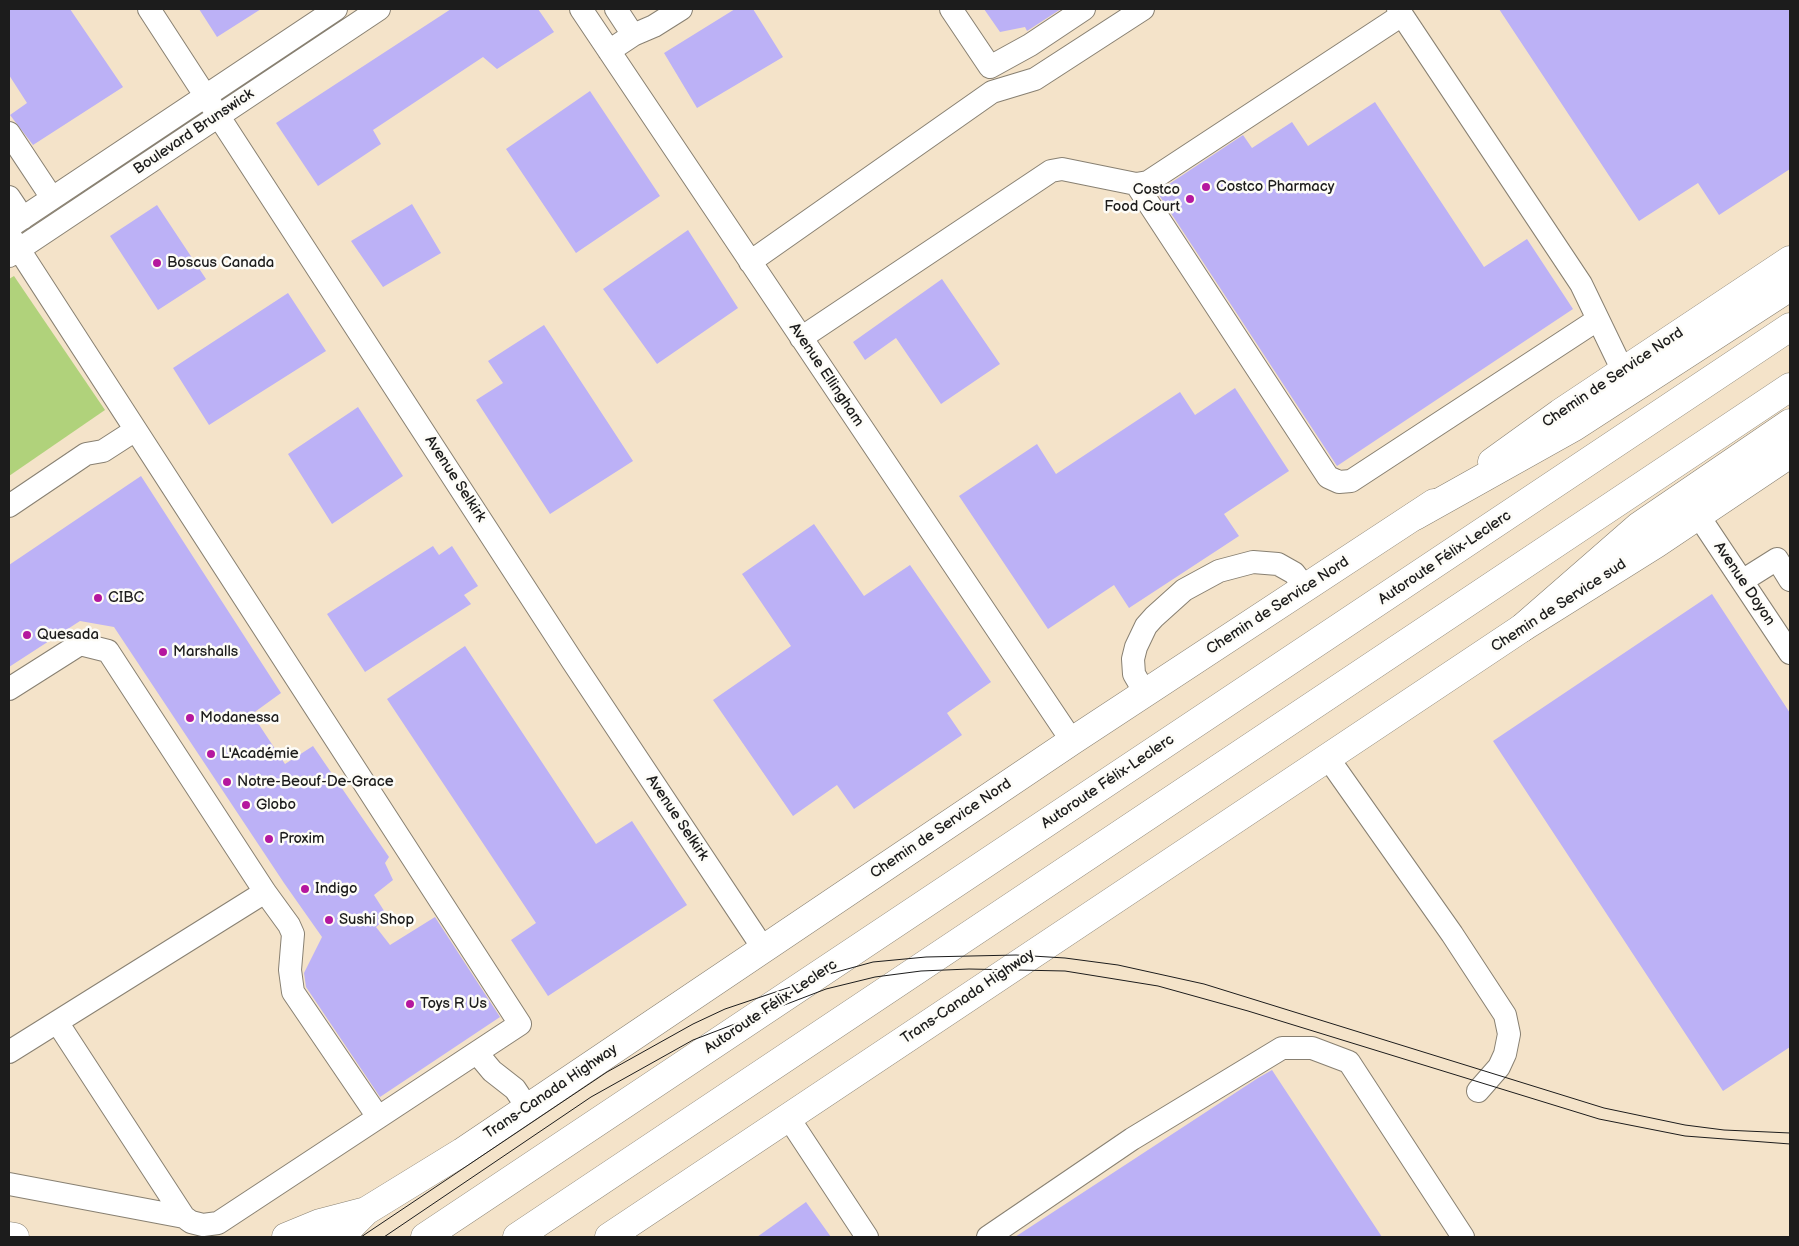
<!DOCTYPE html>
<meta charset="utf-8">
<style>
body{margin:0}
#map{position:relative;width:1799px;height:1246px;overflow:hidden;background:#f4e3c9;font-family:"Balsamiq Sans",sans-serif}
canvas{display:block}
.frame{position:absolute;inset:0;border:10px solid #1c1c1c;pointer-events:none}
</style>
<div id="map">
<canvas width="1799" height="1246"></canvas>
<div class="frame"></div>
</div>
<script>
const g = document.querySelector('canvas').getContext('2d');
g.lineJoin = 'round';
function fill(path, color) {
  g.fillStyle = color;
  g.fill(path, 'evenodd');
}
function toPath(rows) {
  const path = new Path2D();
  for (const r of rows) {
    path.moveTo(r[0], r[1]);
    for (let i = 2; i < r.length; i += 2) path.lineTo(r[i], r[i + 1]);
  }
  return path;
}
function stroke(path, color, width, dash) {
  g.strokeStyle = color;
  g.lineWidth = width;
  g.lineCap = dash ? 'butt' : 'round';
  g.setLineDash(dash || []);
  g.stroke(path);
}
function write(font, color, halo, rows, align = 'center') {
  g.font = font + ' "Balsamiq Sans",sans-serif';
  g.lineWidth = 5;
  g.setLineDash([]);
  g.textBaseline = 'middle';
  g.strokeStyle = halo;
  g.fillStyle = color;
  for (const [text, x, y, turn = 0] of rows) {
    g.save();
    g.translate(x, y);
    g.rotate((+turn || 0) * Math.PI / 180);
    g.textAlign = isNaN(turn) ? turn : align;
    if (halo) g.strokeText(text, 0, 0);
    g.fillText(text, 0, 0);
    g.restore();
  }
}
const green = toPath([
 [14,276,105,410,9,476,9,279]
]);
const building = toPath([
 [9,9,70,9,123,87,33,145,10,115,27,103,9,75],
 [199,9,261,9,217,37],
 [451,9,538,9,554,32,497,69,483,57,373,130,381,144,318,186,276,123],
 [735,9,753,9,783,57,697,108,664,53],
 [984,9,1061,9,1027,31,1025,27,1000,32],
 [1499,9,1790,9,1790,169,1719,215,1698,183,1639,221],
 [590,91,660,196,576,253,506,149],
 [1375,102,1484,267,1527,239,1573,309,1337,466,1157,192,1243,135,1252,148,1292,122,1308,146],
 [412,204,441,253,383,287,351,241],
 [157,205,206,279,158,310,110,236],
 [688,230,738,308,657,364,603,289],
 [942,279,1000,364,941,404,896,338,865,360,853,342],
 [288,293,326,351,209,425,173,368],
 [544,325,633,461,550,514,476,400,503,383,488,361],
 [1235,388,1289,471,1224,514,1239,536,1129,608,1114,585,1048,629,959,496,1037,444,1056,474,1180,392,1195,415],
 [358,407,403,476,332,524,288,454],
 [141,476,281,693,252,714,285,764,313,746,389,857,385,863,393,880,374,895,388,917,376,927,390,945,435,917,500,1017,380,1097,306,987,304,973,322,937,284,883,114,627,80,621,9,667,9,565],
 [814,524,864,596,910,565,991,682,947,713,962,735,854,809,837,785,793,816,713,700,791,646,742,574],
 [433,546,439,555,452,546,478,586,464,595,471,604,365,672,327,614],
 [1712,594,1790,713,1790,1047,1723,1091,1493,741],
 [465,646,596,844,632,821,687,905,548,996,511,940,536,923,387,699],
 [1272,1070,1382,1237,1015,1237,1258,1078],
 [806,1202,831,1237,757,1237]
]);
const minor = toPath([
 [149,9,573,662,763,948],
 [581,9,1072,741],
 [951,9,990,67,1030,45,1084,9],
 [1398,9,1581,284,1623,371],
 [633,35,654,26,681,9],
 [609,51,633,35,616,9],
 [9,133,52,198],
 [1136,184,1328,477,1339,482,1351,481,1597,320],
 [9,197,23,218],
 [9,227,336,9],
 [9,234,520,1024,218,1223,203,1225,191,1222,184,1217,9,1184],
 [9,256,379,9],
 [750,262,992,92,1035,79,1143,9],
 [801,338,1051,171,1062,169,1136,184,1148,182,1402,15],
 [9,506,86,454,103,451,134,431],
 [1698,515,1790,653],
 [1742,581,1777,559,1790,580],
 [9,689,80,644,108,651,265,892,289,925,293,934,290,970,293,992,378,1117],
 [1145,693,1134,674,1133,659,1136,647,1146,626,1154,617,1184,590,1219,571,1253,562,1278,564,1294,573,1305,587],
 [1328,758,1452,934,1505,1015,1509,1034,1505,1054,1499,1067,1478,1091],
 [57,1022,184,1217],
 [9,1052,265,892],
 [477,1053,492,1071,515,1089,527,1107],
 [788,1117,867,1237],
 [988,1237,1132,1139,1282,1048,1312,1048,1349,1062,1463,1237]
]);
const major = toPath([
 [1492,462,1560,413,1790,260],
 [9,1236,15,1237],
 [286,1237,320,1223,366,1211],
 [340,1237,366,1211,462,1152,1072,741,1434,503],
 [609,1237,1522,628,1656,544,1790,454]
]);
const highway = toPath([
 [1415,516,1574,427,1790,287],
 [1522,628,1639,526,1790,423],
 [425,1237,1790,327],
 [517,1237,1790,387]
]);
const tram = toPath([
 [361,1237,607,1072,693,1024,725,1009,829,974,873,962,926,957,1016,955,1065,958,1118,965,1204,984,1604,1108,1685,1125,1724,1130,1790,1133],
 [384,1237,591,1097,693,1040,826,989,875,977,921,971,969,969,1065,971,1158,986,1248,1011,1599,1119,1685,1136,1790,1144]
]);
const markers = [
 [1206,187,5,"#b5179e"],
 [1190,199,5,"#b5179e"],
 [157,263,5,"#b5179e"],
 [98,598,5,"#b5179e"],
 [27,635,5,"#b5179e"],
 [163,652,5,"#b5179e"],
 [190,718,5,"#b5179e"],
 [211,754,5,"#b5179e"],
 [227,782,5,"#b5179e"],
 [246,805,5,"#b5179e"],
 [269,839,5,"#b5179e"],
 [305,889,5,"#b5179e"],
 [329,920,5,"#b5179e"],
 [410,1004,5,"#b5179e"]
];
const streetNames = [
 ["Boulevard Brunswick",194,132,-34],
 ["Avenue Ellingham",826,375,56],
 ["Chemin de Service Nord",1613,378,-34],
 ["Avenue Selkirk",455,479,57],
 ["Autoroute Félix-Leclerc",1445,558,-34],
 ["Avenue Doyon",1744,584,56],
 ["Chemin de Service Nord",1278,606,-33],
 ["Chemin de Service sud",1559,606,-33],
 ["Autoroute Félix-Leclerc",1108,782,-34],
 ["Avenue Selkirk",677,818,56],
 ["Chemin de Service Nord",941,829,-34],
 ["Trans-Canada Highway",968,997,-34],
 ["Autoroute Félix-Leclerc",771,1007,-34],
 ["Trans-Canada Highway",551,1092,-34]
];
const poiNames = [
 ["Costco Pharmacy",1216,187],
 ["Costco",1180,190,"right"],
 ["Food Court",1180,207,"right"],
 ["Boscus Canada",167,263],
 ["CIBC",108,598],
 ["Quesada",37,635],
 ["Marshalls",173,652],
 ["Modanessa",200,718],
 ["L'Académie",221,754],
 ["Notre-Beouf-De-Grace",237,782],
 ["Globo",256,805],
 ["Proxim",279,839],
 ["Indigo",315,889],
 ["Sushi Shop",339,920],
 ["Toys R Us",420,1004]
];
fill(green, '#b0d27b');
fill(building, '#bcb1f6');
stroke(minor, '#888072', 24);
stroke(major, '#888072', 29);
stroke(highway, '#888072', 29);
stroke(minor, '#fff', 22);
stroke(major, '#fff', 28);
stroke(highway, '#fff', 28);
stroke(tram, '#1c1c1c', 1);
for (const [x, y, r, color] of markers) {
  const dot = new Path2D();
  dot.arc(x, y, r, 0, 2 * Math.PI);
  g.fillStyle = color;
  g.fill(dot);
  stroke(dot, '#fdfcf7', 2);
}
write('15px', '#1c1c1c', '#fdfcf7', streetNames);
write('15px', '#1c1c1c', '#fdfcf7', poiNames, 'left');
</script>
